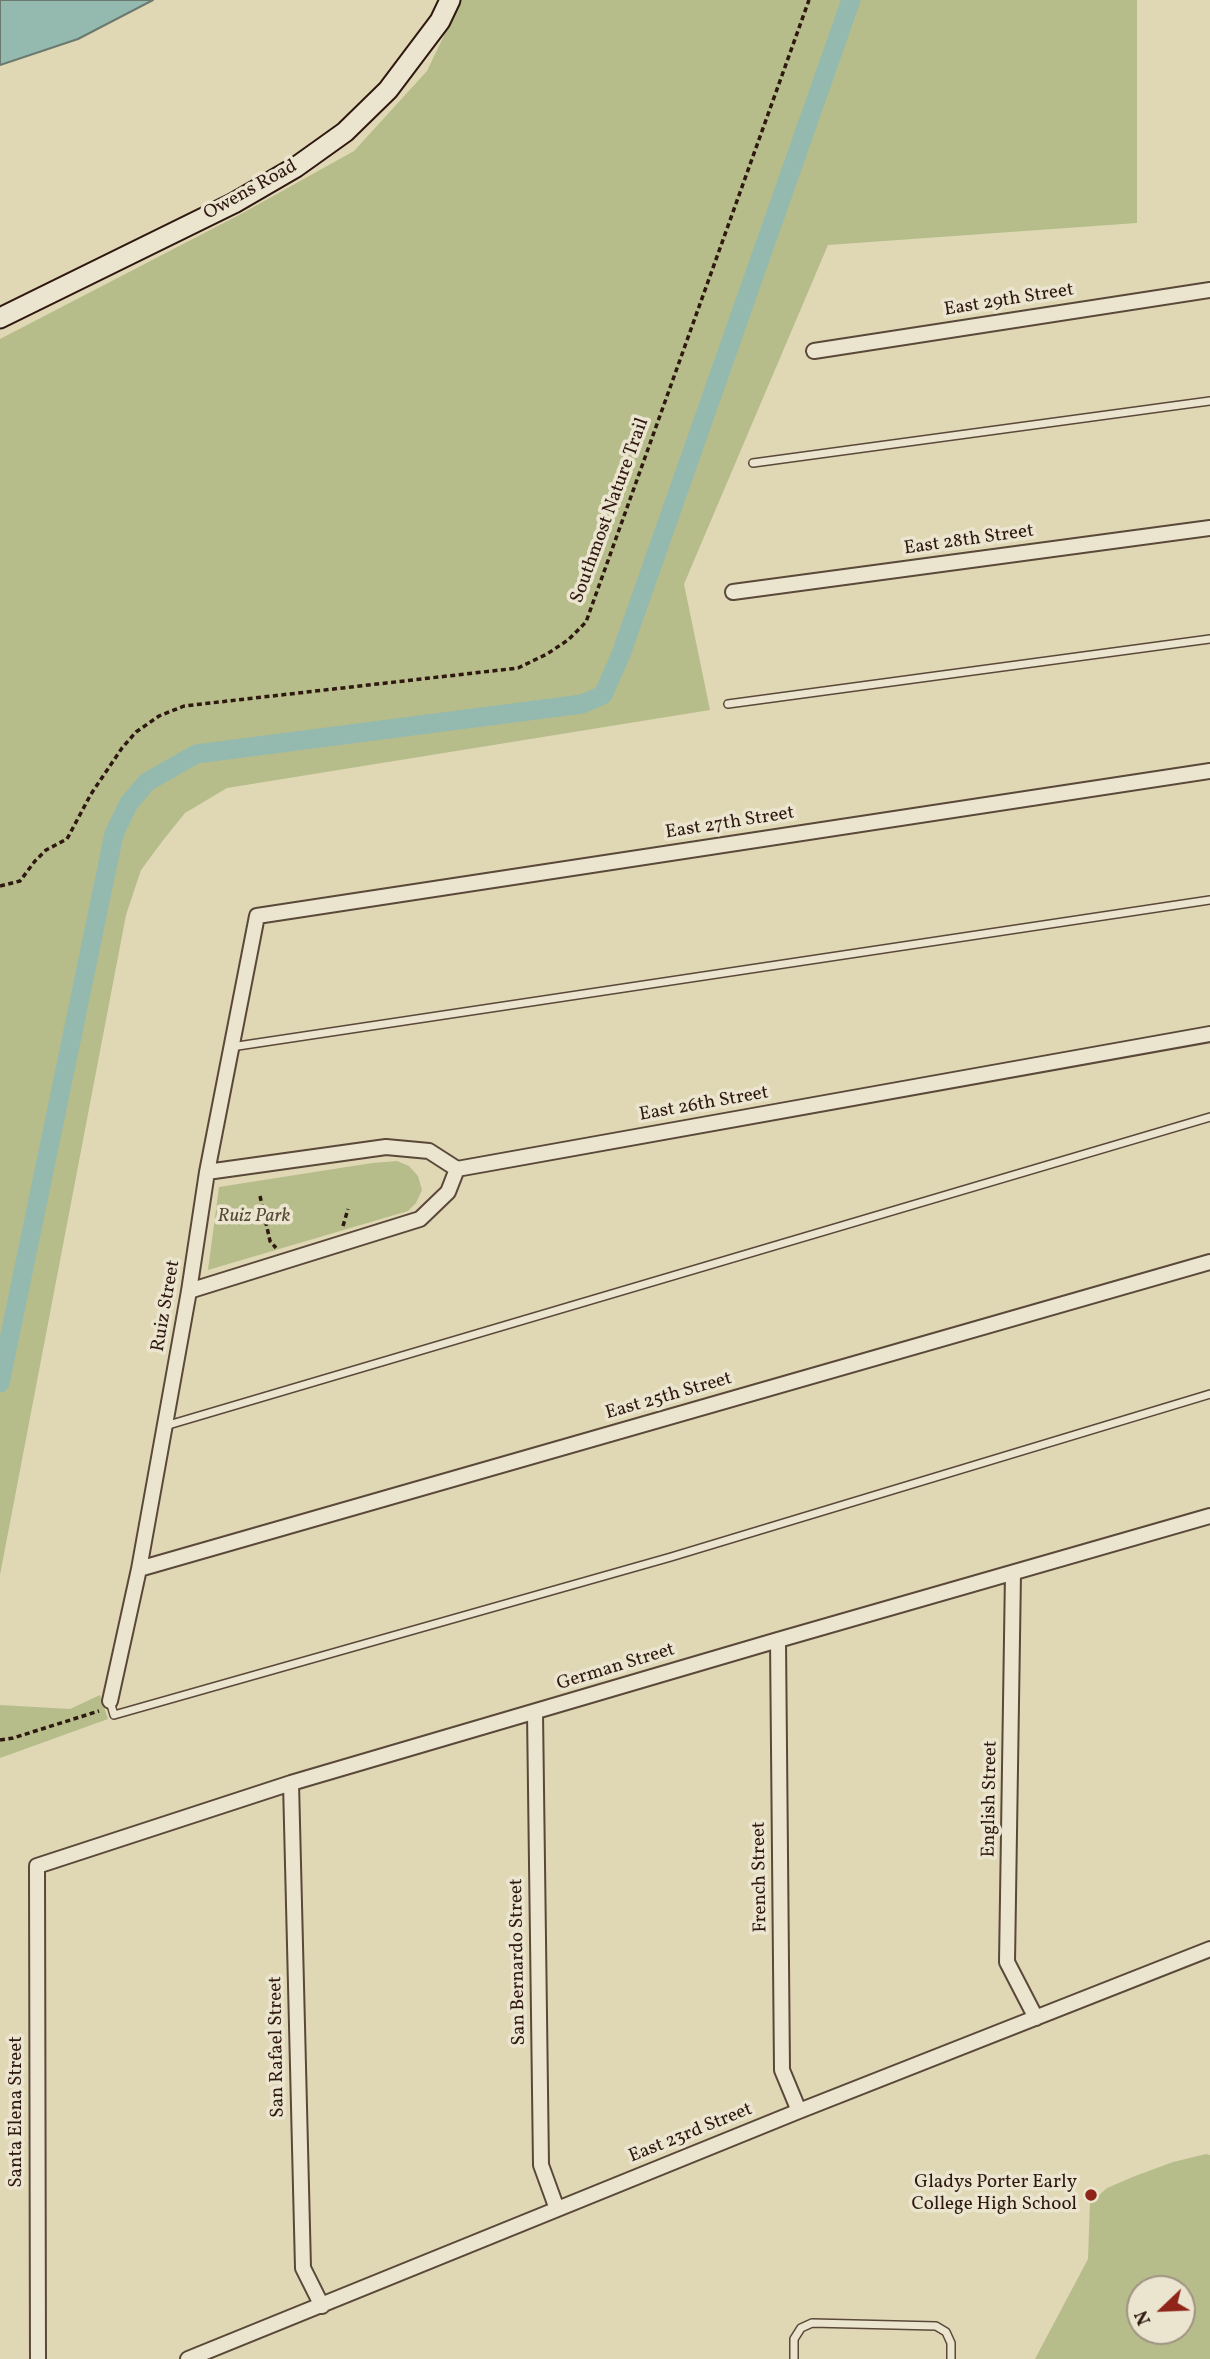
<!DOCTYPE html>
<style>
body{margin:0}
#map{position:relative;width:1210px;height:2359px;overflow:hidden;background:#e0d7b5;font-family:Vollkorn,serif}
canvas{display:block}
.north{position:absolute;left:1126px;top:2275px;width:70px;height:70px;box-sizing:border-box;background:#ebe5cf;border:2px solid #9f9383;border-radius:50%;rotate:247deg;font-size:19px;font-weight:700;line-height:28px;text-align:center;color:#2e1810}
.north::after{content:'';display:block;margin:auto;width:24px;height:32px;background:#8f2418;clip-path:polygon(50% 0,100% 100%,50% 72%,0 100%)}
</style>
<div id="map">
<canvas width="1210" height="2359"></canvas>
<div class="north">N</div>
</div>
<script>
const g = document.querySelector('canvas').getContext('2d');
g.lineJoin = 'round';
function fill(path, color) {
  g.fillStyle = color;
  g.fill(path, 'evenodd');
}
function toPath(rows) {
  const path = new Path2D();
  for (const r of rows) {
    path.moveTo(r[0], r[1]);
    for (let i = 2; i < r.length; i += 2) path.lineTo(r[i], r[i + 1]);
  }
  return path;
}
function stroke(path, color, width, dash) {
  g.strokeStyle = color;
  g.lineWidth = width;
  g.lineCap = dash ? 'butt' : 'round';
  g.setLineDash(dash || []);
  g.stroke(path);
}
function write(font, color, halo, rows, align = 'center') {
  g.font = font + ' Vollkorn,serif';
  g.lineWidth = 7;
  g.setLineDash([]);
  g.textBaseline = 'middle';
  g.strokeStyle = halo;
  g.fillStyle = color;
  for (const [text, x, y, turn = 0] of rows) {
    g.save();
    g.translate(x, y);
    g.rotate((+turn || 0) * Math.PI / 180);
    g.textAlign = isNaN(turn) ? turn : align;
    if (halo) g.strokeText(text, 0, 0);
    g.fillText(text, 0, 0);
    g.restore();
  }
}
const green = toPath([
 [461,0,1137,0,1137,223,828,245,684,584,710,710,227,788,185,813,164,839,141,870,126,915,0,1575,0,339,239,215,354,151,427,71],
 [397,1161,409,1166,418,1176,422,1190,416,1203,408,1211,208,1270,219,1187,372,1163],
 [100,1695,108,1719,0,1758,0,1705,70,1709],
 [1206,2154,1210,2155,1210,2359,1035,2359,1088,2259,1090,2203,1107,2188,1135,2176,1173,2162],
 [1140,2289,1182,2289,1182,2331,1140,2331]
]);
const water = toPath([
 [0,0,153,0,78,39,0,65,0,0]
]);
const canal = toPath([
 [0,1383,114,834,129,803,147,782,196,754,582,704,603,695,621,654,851,0]
]);
const path = toPath([
 [0,886,20,881,35,861,46,850,67,839,91,794,122,748,136,732,159,716,184,706,518,668,547,654,568,640,586,622,809,0],
 [260,1196,270,1241,276,1248],
 [343,1226,348,1209],
 [0,1740,13,1738,99,1711]
]);
const lane = toPath([
 [753,463,1210,401],
 [728,704,1210,639],
 [231,1047,1210,900],
 [165,1426,1210,1117],
 [110,1701,114,1715,671,1557,1210,1394],
 [794,2359,794,2339,801,2328,812,2323,936,2326,946,2332,951,2343,951,2359]
]);
const street = toPath([
 [814,351,1210,290],
 [733,592,1210,528],
 [207,1172,386,1147,429,1151,457,1169,1210,1034],
 [189,1291,420,1219,448,1192,457,1169],
 [139,1569,1210,1262],
 [1013,1573,1007,1962,1036,2018],
 [778,1640,782,2070,799,2111],
 [110,1701,139,1569,189,1291,207,1172,257,916,1210,771],
 [535,1713,541,2165,557,2209],
 [291,1783,303,2268,322,2306],
 [38,2359,37,1866,291,1783,778,1640,1210,1516],
 [188,2359,799,2111,1210,1949]
]);
const secondary = toPath([
 [0,318,234,203,296,167,345,132,388,90,440,21,450,0]
]);
const markers = [
 [1091,2195,7,"#8f2418"]
];
const streetNames = [
 ["Owens Road",251,191,-29],
 ["East 29th Street",1009,301,-9],
 ["Southmost Nature Trail",611,511,-70],
 ["East 28th Street",969,541,-8],
 ["East 27th Street",730,824,-9],
 ["East 26th Street",704,1105,-10],
 ["Ruiz Street",167,1306,-80],
 ["East 25th Street",669,1397,-16],
 ["German Street",616,1668,-17],
 ["English Street",991,1799,-89],
 ["French Street",761,1877,-91],
 ["San Bernardo Street",519,1962,-91],
 ["San Rafael Street",278,2047,-91],
 ["Santa Elena Street",18,2112,-90],
 ["East 23rd Street",691,2134,-22]
];
const parkNames = [
 ["Ruiz Park",254,1218]
];
const poiNames = [
 ["Gladys Porter Early",1077,2184],
 ["College High School",1077,2206]
];
fill(green, '#b6bd8b');
fill(water, '#94b9af');
stroke(water, '#6b796f', 2);
stroke(canal, '#94b9af', 19);
stroke(lane, '#5a4839', 10);
stroke(street, '#5a4839', 18);
stroke(secondary, '#2e1810', 23);
stroke(path, '#2e1810', 3.5, [5, 3.5]);
stroke(lane, '#ebe5cf', 7);
stroke(street, '#ebe5cf', 14);
stroke(secondary, '#ebe5cf', 19);
for (const [x, y, r, color] of markers) {
  const dot = new Path2D();
  dot.arc(x, y, r, 0, 2 * Math.PI);
  g.fillStyle = color;
  g.fill(dot);
  stroke(dot, '#ebe5cf', 2.5);
}
write('19px', '#2e1810', '#ebe5cf', streetNames);
write('italic 19px', '#574a35', '#ebe5cf', parkNames);
write('19px', '#2e1810', '#ebe5cf', poiNames, 'right');
</script>
